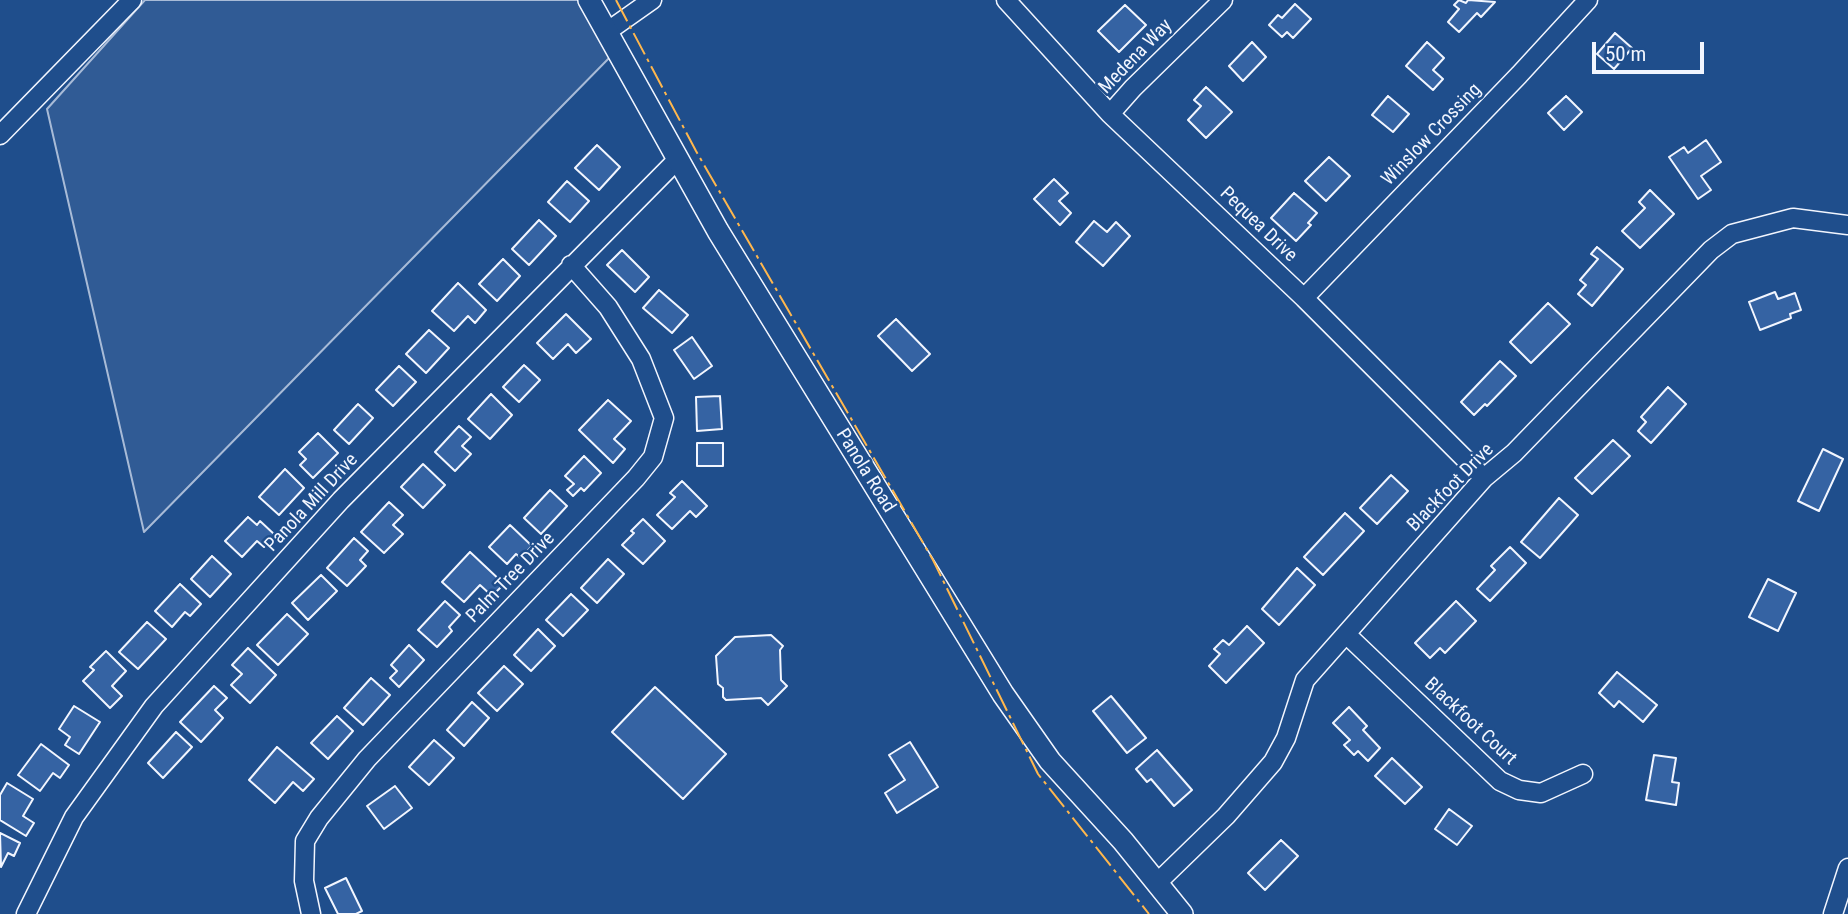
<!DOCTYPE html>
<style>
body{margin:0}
#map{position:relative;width:1848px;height:914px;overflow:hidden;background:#1f4e8c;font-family:"Roboto Condensed",sans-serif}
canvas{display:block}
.scale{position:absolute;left:1592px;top:42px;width:112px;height:32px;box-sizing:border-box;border:4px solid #f2f6ff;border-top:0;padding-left:9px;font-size:21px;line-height:24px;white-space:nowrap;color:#f2f6ff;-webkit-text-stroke:5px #1f4e8c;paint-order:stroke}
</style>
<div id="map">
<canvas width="1848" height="914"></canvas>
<div class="scale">50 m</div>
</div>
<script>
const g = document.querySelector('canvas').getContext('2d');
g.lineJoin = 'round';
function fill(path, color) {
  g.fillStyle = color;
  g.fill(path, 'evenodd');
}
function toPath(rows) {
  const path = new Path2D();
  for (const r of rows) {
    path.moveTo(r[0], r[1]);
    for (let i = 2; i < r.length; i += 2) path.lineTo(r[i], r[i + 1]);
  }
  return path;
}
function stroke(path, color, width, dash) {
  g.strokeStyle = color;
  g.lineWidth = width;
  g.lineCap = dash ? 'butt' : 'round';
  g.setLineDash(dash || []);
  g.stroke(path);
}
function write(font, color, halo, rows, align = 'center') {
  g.font = font + ' "Roboto Condensed",sans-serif';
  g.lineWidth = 5;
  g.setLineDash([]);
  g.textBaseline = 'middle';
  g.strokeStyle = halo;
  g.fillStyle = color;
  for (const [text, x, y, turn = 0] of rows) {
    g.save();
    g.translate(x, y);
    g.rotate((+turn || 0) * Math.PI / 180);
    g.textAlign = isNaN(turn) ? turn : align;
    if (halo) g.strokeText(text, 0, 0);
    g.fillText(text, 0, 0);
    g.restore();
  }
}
const built = toPath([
 [145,0,587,0,614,53,144,532,47,109,145,0]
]);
const building = toPath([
 [1459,0,1466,3,1468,0,1495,2,1481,17,1477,13,1459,32,1448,22,1459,9,1454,5,1459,0],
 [1295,4,1311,19,1293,38,1287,32,1282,37,1269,25,1278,15,1282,18,1295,4],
 [1125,5,1146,25,1119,52,1098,31,1125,5],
 [1615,33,1632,48,1614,69,1597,54,1615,33],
 [1252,42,1266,57,1243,81,1229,66,1252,42],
 [1427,42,1444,58,1433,70,1443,79,1433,90,1406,66,1427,42],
 [1206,87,1232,112,1206,138,1188,120,1201,106,1194,100,1206,87],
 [1388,96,1409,114,1393,132,1372,115,1388,96],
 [1566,96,1582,112,1564,130,1548,113,1566,96],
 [1706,140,1721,162,1701,176,1711,190,1698,199,1669,157,1684,147,1688,153,1706,140],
 [597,145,620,167,599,190,575,168,597,145],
 [1329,157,1350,176,1326,201,1305,181,1329,157],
 [1054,179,1068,193,1059,201,1071,213,1060,225,1034,199,1054,179],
 [567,181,589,201,570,222,548,202,567,181],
 [1650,190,1674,214,1640,248,1622,231,1645,208,1639,202,1650,190],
 [1294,193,1317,213,1308,223,1311,225,1296,241,1271,218,1294,193],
 [539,220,556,236,529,265,512,249,539,220],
 [1094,221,1107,232,1116,222,1130,236,1103,266,1076,242,1094,221],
 [1597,247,1623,269,1592,306,1578,294,1586,285,1580,280,1598,259,1591,254,1597,247],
 [622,250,649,277,635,292,607,265,622,250],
 [503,259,520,276,497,301,479,284,503,259],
 [458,283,486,310,475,323,468,316,454,331,432,311,458,283],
 [659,290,688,315,672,333,643,308,659,290],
 [1775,292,1778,299,1795,293,1801,310,1790,314,1791,318,1760,330,1749,302,1775,292],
 [1548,303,1570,324,1531,363,1510,342,1548,303],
 [566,314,591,339,576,353,568,344,553,359,537,343,566,314],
 [896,319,930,354,912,371,878,336,896,319],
 [429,330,449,348,426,373,406,354,429,330],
 [692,337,712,366,694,379,674,350,692,337],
 [1500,361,1516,376,1487,406,1485,404,1474,415,1461,402,1500,361],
 [524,365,540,380,519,402,503,387,524,365],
 [399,366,416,382,393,406,376,390,399,366],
 [1668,387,1686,404,1651,443,1638,431,1646,422,1641,417,1668,387],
 [491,394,512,415,490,439,468,419,491,394],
 [720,396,722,429,697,431,696,397,720,396],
 [608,400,631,421,614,439,625,449,613,463,579,430,608,400],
 [358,404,373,418,349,444,334,430,358,404],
 [459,426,471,437,462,446,471,454,455,471,435,452,459,426],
 [318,433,338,453,313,478,300,465,306,459,299,452,318,433],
 [1613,440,1630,456,1592,494,1575,478,1613,440],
 [697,443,723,443,723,466,697,466,697,443],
 [1823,449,1843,459,1819,511,1798,501,1823,449],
 [584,456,601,473,584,491,581,488,573,496,567,490,574,484,565,476,584,456],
 [423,464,445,485,423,508,401,487,423,464],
 [285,469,304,488,279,515,259,497,285,469],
 [1391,475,1408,491,1377,524,1360,508,1391,475],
 [682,481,707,506,696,517,690,511,672,529,657,515,675,497,670,493,682,481],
 [550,490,567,506,541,534,524,518,550,490],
 [1559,498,1578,515,1540,558,1521,542,1559,498],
 [389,502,403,515,393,525,403,534,384,553,361,532,389,502],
 [1345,513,1364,531,1323,575,1304,557,1345,513],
 [248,517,257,525,260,521,275,535,264,547,257,541,242,557,225,541,248,517],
 [643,519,665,541,643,564,622,545,634,533,631,531,643,519],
 [510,525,532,546,521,558,516,554,507,564,489,547,510,525],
 [354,538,368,551,360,560,366,566,347,586,327,568,354,538],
 [1510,547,1526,563,1490,601,1477,589,1495,570,1491,566,1510,547],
 [470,552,504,584,492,596,480,585,464,602,442,582,470,552],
 [212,556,231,574,210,597,191,579,212,556],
 [608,559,624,574,597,603,581,588,608,559],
 [1297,568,1315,585,1279,625,1262,609,1297,568],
 [321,575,337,591,308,620,292,603,321,575],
 [1768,579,1796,593,1778,631,1749,617,1768,579],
 [180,584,201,604,190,616,185,612,172,627,155,611,180,584],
 [571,594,588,610,563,636,546,620,571,594],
 [445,601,460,615,449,627,452,631,437,647,418,630,445,601],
 [1456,601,1476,621,1445,653,1440,648,1430,658,1415,643,1456,601],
 [287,614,308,634,278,665,257,645,287,614],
 [147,622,166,639,138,669,119,652,147,622],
 [1247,626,1264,643,1226,683,1209,666,1220,654,1214,649,1223,640,1229,645,1247,626],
 [538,629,555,646,531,671,514,655,538,629],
 [771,635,783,646,780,650,781,680,787,686,768,705,761,698,726,700,723,697,723,688,718,684,716,656,735,637,771,635],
 [409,645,424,660,399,687,390,678,397,671,391,665,409,645],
 [248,648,276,675,250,703,231,685,242,674,232,665,248,648],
 [106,651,126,671,112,686,122,696,110,708,83,681,94,670,90,667,106,651],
 [504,666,523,684,497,711,478,693,504,666],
 [1617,672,1657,705,1643,722,1619,701,1614,707,1599,693,1617,672],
 [371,678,390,695,363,725,344,708,371,678],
 [214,686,227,698,215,710,223,718,201,742,180,722,214,686],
 [655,687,726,754,683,799,612,732,655,687],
 [1111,696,1146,738,1127,753,1093,711,1111,696],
 [472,702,489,718,464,746,447,730,472,702],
 [74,706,100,722,79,754,65,745,70,737,59,729,74,706],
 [1349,707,1367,726,1363,730,1380,748,1368,761,1358,751,1354,755,1344,745,1350,740,1333,723,1349,707],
 [337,716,353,731,328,759,311,743,337,716],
 [176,732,192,747,163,778,148,763,176,732],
 [434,740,454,758,429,785,409,767,434,740],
 [910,742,938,787,897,813,885,793,905,780,889,755,910,742],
 [41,744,69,765,60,778,53,773,40,791,18,775,41,744],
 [277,747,314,779,303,791,293,782,275,803,249,780,277,747],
 [1157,750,1192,790,1174,806,1151,779,1147,782,1136,769,1157,750],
 [1654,755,1676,758,1672,782,1679,783,1676,805,1646,800,1654,755],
 [1392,758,1422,787,1405,804,1375,776,1392,758],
 [7,783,33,799,23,816,34,823,26,836,0,820,0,795,7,783],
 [395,786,412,808,384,829,367,806,395,786],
 [1449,809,1472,826,1457,845,1435,829,1449,809],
 [0,833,20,843,14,856,8,853,1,867,0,833],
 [1281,840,1298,856,1265,890,1248,873,1281,840],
 [346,878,362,911,356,914,338,914,325,888,346,878]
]);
const minor = toPath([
 [1006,0,1110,114,1304,298,1484,478],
 [608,31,652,0],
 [1110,114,1133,88,1223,0],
 [0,135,132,0],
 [1304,298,1519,75,1588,0],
 [1346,634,1500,781,1519,790,1541,793,1583,774],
 [1157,883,1226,816,1273,762,1286,738,1305,680,1484,478,1514,453,1711,250,1732,234,1793,218,1848,225],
 [26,914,74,817,154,706,341,500,678,159],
 [311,914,304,881,305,841,319,818,367,759,636,478,653,457,664,418,641,359,608,307,571,265],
 [1833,914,1848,868]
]);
const major = toPath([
 [589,0,718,231,1003,694,1050,761,1123,841,1182,914]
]);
const power = toPath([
 [616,0,696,151,933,560,1038,774,1149,914]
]);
const streetNames = [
 ["Medena Way",1136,57,-46],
 ["Winslow Crossing",1432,135,-46],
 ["Pequea Drive",1258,225,44],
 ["Panola Road",865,471,58],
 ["Blackfoot Drive",1451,488,-46],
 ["Panola Mill Drive",312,503,-47],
 ["Palm Tree Drive",511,578,-46],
 ["Blackfoot Court",1470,722,43]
];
fill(built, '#305b95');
stroke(built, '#a8bbd7', 2);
fill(building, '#3563a3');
stroke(building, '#f2f6ff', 2);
stroke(minor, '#f2f6ff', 21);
stroke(major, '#f2f6ff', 24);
stroke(minor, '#1f4e8c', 18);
stroke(major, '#1f4e8c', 21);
stroke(power, '#ffb74d', 2, [24, 5, 3.5, 5]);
write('19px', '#f2f6ff', '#1f4e8c', streetNames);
</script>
